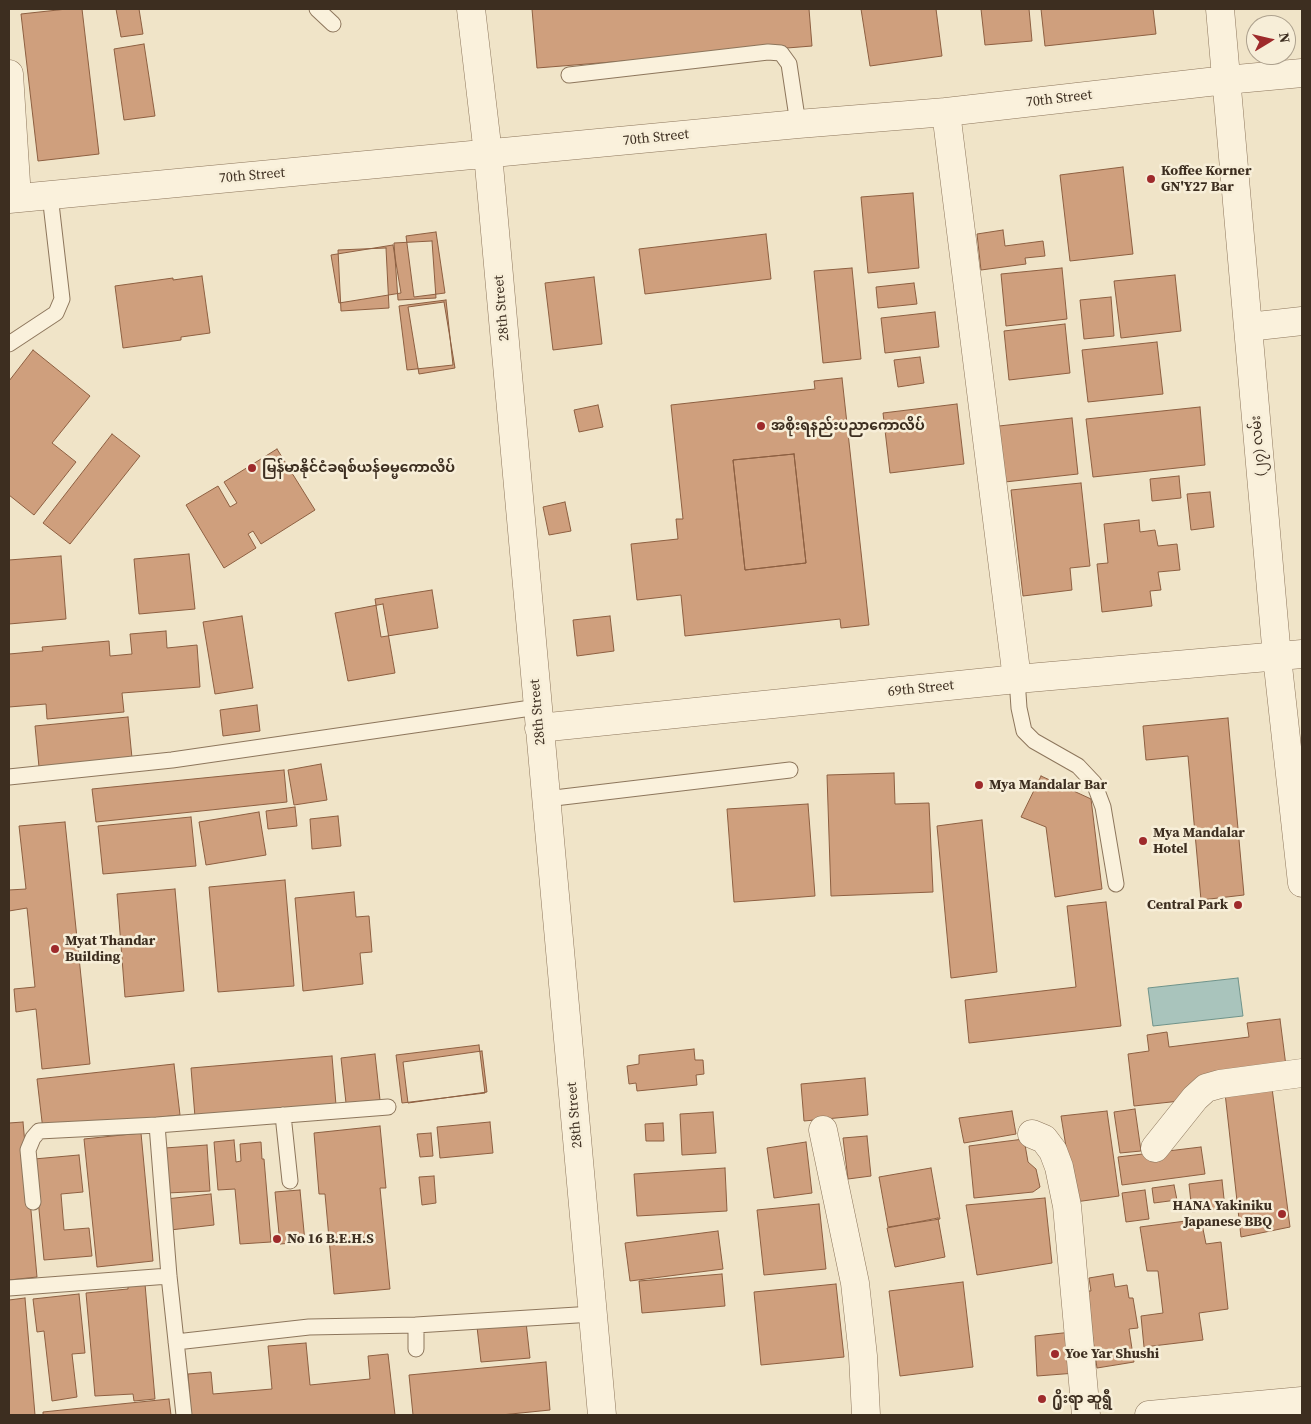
<!DOCTYPE html>
<meta charset="utf-8">
<style>
body{margin:0}
#map{position:relative;width:1311px;height:1424px;overflow:hidden;background:#f0e4c8;font-family:"Source Serif 4",serif}
canvas{display:block}
.frame{position:absolute;inset:0;border:10px solid #3d2e20;pointer-events:none}
.north{position:absolute;left:1246px;top:15px;width:50px;height:50px;box-sizing:border-box;background:#f7eed8;border:1px solid #ada18e;border-radius:50%;rotate:81deg;font-size:14px;font-weight:700;line-height:20px;text-align:center;color:#3d2e20}
.north::after{content:'';display:block;margin:auto;width:18px;height:22px;background:#9e2a2b;clip-path:polygon(50% 0,100% 100%,50% 72%,0 100%)}
</style>
<div id="map">
<canvas width="1311" height="1424"></canvas>
<div class="frame"></div>
<div class="north">N</div>
</div>
<script>
const g = document.querySelector('canvas').getContext('2d');
g.lineJoin = 'round';
function fill(path, color) {
  g.fillStyle = color;
  g.fill(path, 'evenodd');
}
function toPath(rows) {
  const path = new Path2D();
  for (const r of rows) {
    path.moveTo(r[0], r[1]);
    for (let i = 2; i < r.length; i += 2) path.lineTo(r[i], r[i + 1]);
  }
  return path;
}
function stroke(path, color, width, dash) {
  g.strokeStyle = color;
  g.lineWidth = width;
  g.lineCap = dash ? 'butt' : 'round';
  g.setLineDash(dash || []);
  g.stroke(path);
}
function write(font, color, halo, rows, align = 'center') {
  g.font = font + ' "Source Serif 4","Noto Sans Myanmar",serif';
  g.lineWidth = 5;
  g.setLineDash([]);
  g.textBaseline = 'middle';
  g.strokeStyle = halo;
  g.fillStyle = color;
  for (const [text, x, y, turn = 0] of rows) {
    g.save();
    g.translate(x, y);
    g.rotate((+turn || 0) * Math.PI / 180);
    g.textAlign = isNaN(turn) ? turn : align;
    if (halo) g.strokeText(text, 0, 0);
    g.fillText(text, 0, 0);
    g.restore();
  }
}
const water = toPath([
 [1238,978,1243,1016,1153,1026,1148,988,1238,978]
]);
const building = toPath([
 [67,9,82,9,99,154,38,161,21,14,67,9],
 [116,9,139,9,143,34,121,37,116,9],
 [532,9,809,9,812,46,537,68,532,9],
 [861,9,936,9,942,56,870,66,861,9],
 [981,9,1029,9,1032,41,985,45,981,9],
 [1041,9,1153,9,1156,34,1045,46,1041,9],
 [144,44,155,116,124,120,114,49,144,44],
 [1123,167,1133,254,1070,261,1060,175,1123,167],
 [913,193,919,268,868,273,861,197,913,193],
 [1003,230,1005,246,1043,241,1045,256,1025,258,1026,264,981,270,977,234,1003,230],
 [436,232,445,293,414,297,406,236,436,232],
 [766,234,771,279,645,294,639,249,766,234],
 [432,241,436,298,398,300,394,243,432,241],
 [393,245,401,293,339,303,331,255,393,245],
 [386,248,389,308,341,311,338,250,386,248],
 [852,268,861,359,823,363,814,271,852,268],
 [1062,268,1067,319,1006,326,1001,274,1062,268],
 [1175,275,1181,331,1121,338,1114,281,1175,275],
 [202,276,210,333,181,337,181,340,123,348,115,286,173,278,173,280,202,276],
 [594,277,602,344,553,350,545,283,594,277],
 [914,283,917,304,878,308,876,287,914,283],
 [1111,297,1114,336,1084,339,1080,300,1111,297],
 [446,300,453,365,407,370,399,306,446,300],
 [444,302,455,368,419,374,408,307,444,302],
 [935,312,939,347,885,353,881,318,935,312],
 [1065,324,1070,373,1009,380,1004,331,1065,324],
 [1157,342,1163,394,1088,402,1082,350,1157,342],
 [33,350,90,396,52,443,76,462,34,515,9,495,9,381,33,350],
 [920,357,924,383,898,387,894,360,920,357],
 [842,378,869,625,841,628,840,619,685,636,681,595,637,600,631,544,678,539,676,519,683,519,671,405,815,389,814,381,842,378],
 [794,454,806,563,745,570,733,460,794,454],
 [957,404,964,464,890,473,883,413,957,404],
 [598,405,603,427,579,432,574,410,598,405],
 [1200,407,1205,465,1093,477,1086,419,1200,407],
 [1072,418,1078,474,1005,482,999,426,1072,418],
 [112,434,140,456,70,544,43,523,112,434],
 [277,449,315,510,261,544,253,531,248,534,256,548,224,568,186,505,218,486,230,507,237,503,224,482,277,449],
 [794,454,806,563,745,570,733,460,794,454],
 [1179,476,1181,498,1152,501,1150,479,1179,476],
 [1081,483,1090,566,1070,568,1072,590,1023,596,1011,490,1081,483],
 [1210,492,1214,527,1191,530,1187,494,1210,492],
 [565,502,571,531,549,535,543,507,565,502],
 [1139,520,1140,532,1155,530,1158,546,1177,544,1180,570,1158,572,1161,590,1150,591,1152,606,1102,612,1097,564,1108,563,1104,524,1139,520],
 [189,554,195,609,139,614,134,559,189,554],
 [61,556,66,619,9,624,9,560,61,556],
 [432,590,438,628,381,637,375,599,432,590],
 [383,604,395,673,348,681,335,613,383,604],
 [242,616,253,688,215,694,203,622,242,616],
 [610,616,614,651,577,656,573,620,610,616],
 [166,631,167,648,197,645,200,687,122,693,124,712,47,719,46,704,9,707,9,654,43,651,42,647,109,641,110,656,132,654,130,634,166,631],
 [257,705,260,731,223,736,220,710,257,705],
 [128,717,132,758,39,767,35,726,128,717],
 [1228,718,1244,895,1201,900,1188,756,1146,760,1143,726,1228,718],
 [321,764,327,800,294,805,288,770,321,764],
 [284,770,287,802,96,822,92,789,284,770],
 [894,773,895,804,929,803,933,892,831,896,827,775,894,773],
 [1041,776,1091,799,1102,889,1055,897,1046,827,1021,817,1041,776],
 [808,804,815,896,734,902,727,809,808,804],
 [295,807,297,826,268,829,266,811,295,807],
 [259,812,266,855,206,865,199,822,259,812],
 [338,816,341,846,312,849,310,819,338,816],
 [191,817,196,866,103,874,98,826,191,817],
 [982,820,997,972,951,978,937,826,982,820],
 [65,822,90,1064,42,1069,36,1009,16,1012,14,989,35,987,27,908,9,911,9,890,26,889,19,826,65,822],
 [285,880,294,986,218,992,209,887,285,880],
 [175,889,184,991,125,997,117,894,175,889],
 [354,892,356,917,369,916,372,952,360,953,363,984,303,991,295,898,354,892],
 [1106,902,1121,1026,969,1043,965,1000,1076,987,1067,906,1106,902],
 [1280,1019,1287,1074,1189,1100,1134,1106,1128,1054,1149,1051,1147,1035,1167,1032,1169,1047,1249,1037,1247,1023,1280,1019],
 [479,1045,485,1093,402,1103,396,1055,479,1045],
 [694,1049,695,1060,703,1060,704,1074,696,1075,697,1085,637,1091,636,1083,629,1084,627,1066,639,1064,639,1055,694,1049],
 [482,1051,487,1092,408,1103,403,1062,482,1051],
 [375,1054,380,1100,346,1103,341,1058,375,1054],
 [332,1056,336,1105,195,1117,191,1068,332,1056],
 [174,1064,180,1115,43,1130,37,1079,174,1064],
 [865,1078,868,1115,804,1121,801,1084,865,1078],
 [1272,1088,1290,1227,1241,1237,1225,1093,1272,1088],
 [1135,1109,1141,1151,1120,1153,1114,1112,1135,1109],
 [1012,1111,1016,1134,964,1143,959,1118,1012,1111],
 [1107,1111,1119,1196,1075,1202,1061,1116,1107,1111],
 [713,1112,716,1153,682,1155,680,1114,713,1112],
 [23,1122,37,1277,9,1280,9,1123,23,1122],
 [490,1122,493,1153,440,1158,437,1127,490,1122],
 [663,1123,664,1141,646,1141,645,1124,663,1123],
 [380,1126,386,1188,380,1188,390,1289,334,1294,325,1194,319,1194,314,1133,380,1126],
 [141,1133,153,1261,97,1267,84,1139,141,1133],
 [431,1133,433,1156,420,1157,417,1134,431,1133],
 [867,1136,871,1176,848,1179,843,1138,867,1136],
 [1024,1139,1028,1162,1036,1169,1040,1187,1033,1192,974,1198,969,1146,1024,1139],
 [234,1140,236,1162,241,1161,240,1144,261,1142,262,1159,264,1159,271,1242,240,1244,235,1189,218,1190,214,1142,234,1140],
 [806,1142,812,1193,774,1198,767,1148,806,1142],
 [207,1145,210,1191,167,1193,165,1148,207,1145],
 [1201,1147,1205,1174,1122,1185,1118,1157,1201,1147],
 [79,1155,83,1192,61,1194,64,1230,89,1228,92,1256,44,1260,34,1159,79,1155],
 [725,1168,727,1211,637,1216,634,1174,725,1168],
 [931,1168,940,1219,888,1227,879,1177,931,1168],
 [434,1176,436,1203,422,1205,419,1177,434,1176],
 [1222,1180,1225,1208,1192,1212,1189,1184,1222,1180],
 [1174,1185,1177,1200,1154,1203,1152,1188,1174,1185],
 [300,1190,305,1242,280,1244,275,1192,300,1190],
 [1145,1190,1149,1219,1126,1222,1122,1193,1145,1190],
 [211,1194,214,1225,170,1230,166,1199,211,1194],
 [1045,1198,1052,1263,977,1275,966,1205,1045,1198],
 [819,1204,826,1269,764,1275,757,1210,819,1204],
 [938,1218,945,1257,895,1267,887,1228,938,1218],
 [1201,1219,1206,1244,1221,1242,1228,1309,1199,1313,1203,1340,1144,1347,1141,1316,1163,1313,1158,1271,1147,1271,1140,1227,1201,1219],
 [718,1231,723,1269,630,1281,625,1243,718,1231],
 [722,1274,725,1306,642,1313,639,1281,722,1274],
 [1113,1274,1115,1287,1127,1285,1129,1298,1133,1298,1138,1328,1129,1329,1134,1362,1097,1368,1086,1291,1091,1291,1089,1278,1113,1274],
 [963,1282,973,1367,900,1376,889,1291,963,1282],
 [145,1284,155,1399,134,1401,133,1394,95,1396,86,1293,128,1289,128,1285,145,1284],
 [836,1284,844,1357,761,1365,754,1292,836,1284],
 [79,1294,85,1353,72,1354,77,1397,52,1401,44,1331,37,1332,33,1299,79,1294],
 [25,1298,35,1415,9,1415,9,1300,25,1298],
 [526,1322,530,1358,481,1362,477,1327,526,1322],
 [1072,1332,1076,1373,1037,1376,1035,1336,1072,1332],
 [306,1343,310,1385,370,1379,368,1356,388,1354,395,1415,191,1415,188,1374,211,1372,213,1394,272,1389,268,1346,306,1343],
 [546,1362,550,1410,501,1415,413,1415,409,1375,546,1362],
 [169,1399,171,1415,43,1415,43,1412,169,1399]
]);
const lane = toPath([
 [317,9,333,24],
 [569,75,768,52,781,53,789,64,798,124],
 [9,344,56,313,62,299,50,195],
 [1017,679,1019,708,1024,731,1034,741,1078,766,1094,783,1103,807,1116,884],
 [9,777,172,760,538,707],
 [546,799,790,770],
 [283,1115,290,1181],
 [33,1202,28,1150,33,1138,39,1131,157,1125],
 [9,1288,169,1276],
 [176,1342,309,1327,416,1325],
 [416,1349,416,1325,593,1314],
 [184,1415,169,1276,157,1125,388,1107]
]);
const street = toPath([
 [471,9,488,154,602,1415],
 [1220,9,1277,657,1302,883],
 [9,74,17,198],
 [946,112,1017,679],
 [9,199,798,124,946,112,1226,80,1302,73],
 [1248,327,1302,321],
 [539,728,1017,679,1302,654],
 [823,1130,855,1283,863,1356,866,1415],
 [1032,1134,1044,1139,1053,1151,1059,1167,1067,1206,1086,1415],
 [1155,1148,1195,1098,1206,1088,1220,1084,1302,1073],
 [1149,1415,1302,1401]
]);
const markers = [
 [1151,179,5,"#9e2a2b"],
 [761,426,5,"#9e2a2b"],
 [252,468,5,"#9e2a2b"],
 [979,785,5,"#9e2a2b"],
 [1143,841,5,"#9e2a2b"],
 [1238,905,5,"#9e2a2b"],
 [55,949,5,"#9e2a2b"],
 [1282,1214,5,"#9e2a2b"],
 [277,1239,5,"#9e2a2b"],
 [1055,1354,5,"#9e2a2b"],
 [1042,1399,5,"#9e2a2b"]
];
const streetNames = [
 ["70th Street",1059,99,-7],
 ["70th Street",656,138,-6],
 ["70th Street",252,176,-5],
 ["28th Street",502,308,-95],
 ["(၂၇) လမ်း",1259,446,-95],
 ["69th Street",921,689,-6],
 ["28th Street",538,712,-95],
 ["28th Street",575,1115,-95]
];
const poiNames = [
 ["Koffee Korner",1161,171],
 ["GN'Y27 Bar",1161,187],
 ["အစိုးရနည်းပညာကောလိပ်",771,426],
 ["မြန်မာနိုင်ငံခရစ်ယန်ဓမ္မကောလိပ်",262,468],
 ["Mya Mandalar Bar",989,785],
 ["Mya Mandalar",1153,833],
 ["Hotel",1153,849],
 ["Central Park",1228,905,"right"],
 ["Myat Thandar",65,941],
 ["Building",65,957],
 ["HANA Yakiniku",1272,1206,"right"],
 ["Japanese BBQ",1272,1222,"right"],
 ["No 16 B.E.H.S",287,1239],
 ["Yoe Yar Shushi",1065,1354],
 ["႐ိုးရာ ဆူရွီ",1052,1399]
];
fill(water, '#a9c4bc');
stroke(water, '#6f938a', 1);
fill(building, '#cf9f7d');
stroke(building, '#8d5f41', 1);
stroke(lane, '#8d765c', 17);
stroke(street, '#8d765c', 29);
stroke(lane, '#faf1dc', 15);
stroke(street, '#faf1dc', 28);
for (const [x, y, r, color] of markers) {
  const dot = new Path2D();
  dot.arc(x, y, r, 0, 2 * Math.PI);
  g.fillStyle = color;
  g.fill(dot);
  stroke(dot, '#f7eed8', 2);
}
write('14px', '#3d2e20', '#f7eed8', streetNames);
write('bold 14px', '#3d2e20', '#f7eed8', poiNames, 'left');
</script>
